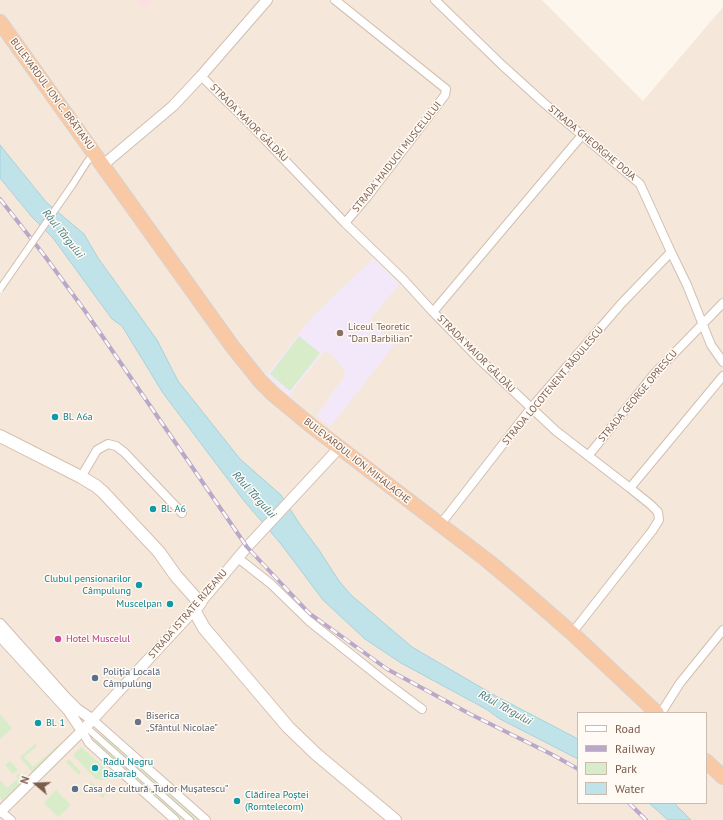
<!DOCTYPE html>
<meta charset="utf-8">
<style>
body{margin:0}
#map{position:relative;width:723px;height:820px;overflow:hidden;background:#fdf6ec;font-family:"PT Sans",sans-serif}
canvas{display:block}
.legend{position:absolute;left:577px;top:712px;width:130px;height:92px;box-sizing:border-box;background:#fffaf3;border:1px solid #cabbb1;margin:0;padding:5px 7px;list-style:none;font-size:12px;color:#7a5c4d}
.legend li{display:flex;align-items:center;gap:8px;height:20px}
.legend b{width:20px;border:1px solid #cabbb1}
.north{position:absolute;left:16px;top:764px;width:40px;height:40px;-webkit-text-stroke:3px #fffaf3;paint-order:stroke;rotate:289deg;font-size:11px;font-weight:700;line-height:16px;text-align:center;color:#7a5c4d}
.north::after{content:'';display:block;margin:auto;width:14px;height:18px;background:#7a5c4d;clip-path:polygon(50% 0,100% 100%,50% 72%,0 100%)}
</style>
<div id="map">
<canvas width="723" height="820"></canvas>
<ul class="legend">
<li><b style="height:5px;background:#fff"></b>Road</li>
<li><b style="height:5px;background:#b9a8c9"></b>Railway</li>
<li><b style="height:11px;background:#d8ecc9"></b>Park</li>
<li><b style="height:11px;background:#bfe3e8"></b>Water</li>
</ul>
<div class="north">N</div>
</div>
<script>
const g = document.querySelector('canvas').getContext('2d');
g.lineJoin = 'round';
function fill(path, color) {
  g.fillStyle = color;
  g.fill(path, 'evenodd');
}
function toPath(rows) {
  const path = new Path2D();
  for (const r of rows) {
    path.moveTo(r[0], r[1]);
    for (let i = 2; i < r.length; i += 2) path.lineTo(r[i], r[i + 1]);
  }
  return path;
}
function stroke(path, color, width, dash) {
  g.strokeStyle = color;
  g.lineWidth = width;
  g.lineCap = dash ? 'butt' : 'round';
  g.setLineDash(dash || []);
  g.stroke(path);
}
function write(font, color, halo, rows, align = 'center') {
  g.font = font + ' "PT Sans",sans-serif';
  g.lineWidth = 3;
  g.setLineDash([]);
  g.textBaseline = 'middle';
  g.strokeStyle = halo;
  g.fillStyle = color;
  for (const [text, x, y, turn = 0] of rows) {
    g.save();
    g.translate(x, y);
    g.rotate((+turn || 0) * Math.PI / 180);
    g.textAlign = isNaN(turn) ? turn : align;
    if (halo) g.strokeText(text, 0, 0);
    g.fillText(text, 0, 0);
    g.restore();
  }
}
const residential = toPath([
 [0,0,542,0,643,101,723,7,723,820,0,820],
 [578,713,706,713,706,803,578,803]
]);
const education = toPath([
 [374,258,399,284,369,321,394,345,331,426,317,416,344,376,345,371,331,354,324,351,289,396,267,375,312,317]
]);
const medical = toPath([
 [138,0,154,0,155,1,144,8]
]);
const green = toPath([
 [299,336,320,353,290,391,270,374],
 [0,714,12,728,0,739],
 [105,732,203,820,177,820,92,746],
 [63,741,65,744,32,772,20,757,35,744,37,746,24,757,33,767],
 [81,747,113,775,104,780,96,779,73,755],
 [69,759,81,772,79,775,66,762],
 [10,761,18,770,13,774,5,765],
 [20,773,25,779,2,801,0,797,0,780,7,788,18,779,16,776],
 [91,782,105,795,103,798,89,784],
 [56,790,71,805,58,817,44,803]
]);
const water = toPath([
 [0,145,46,202,84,234,98,258,157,340,178,381,240,459,281,495,301,526,319,550,339,581,351,595,412,647,494,695,578,739,578,759,500,719,486,709,401,663,365,639,323,600,281,544,245,502,163,393,122,326,112,319,53,238,32,217,0,178,0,145],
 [649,803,674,803,691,820,668,820,649,803]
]);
const pedestrian = toPath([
 [73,184,87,162,94,154],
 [86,727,190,820]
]);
const minor = toPath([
 [335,0,446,89,445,95,367,197,345,223],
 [435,0,502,65,545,104,640,184,671,252,687,285,711,345,723,362],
 [201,76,253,127,345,223,403,279,433,312,477,357,556,431,630,488,651,505,658,512,659,520,652,531,572,633],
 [433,312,583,134],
 [588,456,655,373,723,303],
 [81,477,97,450,108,444,116,446,124,452,182,513],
 [630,488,723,376],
 [440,525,531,408,621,304,671,252],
 [238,558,271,584,309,621,387,683,422,709],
 [661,713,680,683,723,630],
 [93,720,206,820],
 [82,731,89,743,175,820],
 [0,811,11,820]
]);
const tertiary = toPath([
 [103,165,173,106,201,76,267,0],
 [200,603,247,547,339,448],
 [0,624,65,697,77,709,93,720],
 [0,636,68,710,82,731],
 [0,812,82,731,194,610]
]);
const secondary = toPath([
 [0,436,81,477,96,486,103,492,159,552,176,576,200,603,194,610,204,628,288,727,316,754,395,820]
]);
const trunk = toPath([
 [0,22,232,346,260,381,273,394,314,428,488,561,519,587,572,633,657,713],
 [706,761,723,777]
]);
const rail = toPath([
 [0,199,44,255,85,311,247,547,309,613,387,669,470,714,553,755,578,769],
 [629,803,646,820]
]);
const pedestrianBridge = toPath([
 [0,289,73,184]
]);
const markers = [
 [340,333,4,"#8d6e63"],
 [55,417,4,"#0f9aa8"],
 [153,509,4,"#0f9aa8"],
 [139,585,4,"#0f9aa8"],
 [170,604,4,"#0f9aa8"],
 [58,639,4,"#d1479c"],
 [95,678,4,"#5c6f8a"],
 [138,722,4,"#6b7280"],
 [38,723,4,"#0f9aa8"],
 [95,768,4,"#0f9aa8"],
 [75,789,4,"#5c6f8a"],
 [237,801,4,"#0f9aa8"]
];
const streetNames = [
 ["BULEVARDUL ION C. BRĂTIANU",52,94,54],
 ["STRADA MAIOR GÂLDĂU",249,123,45],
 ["STRADA GHEORGHE DOJA",592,143,40],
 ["STRADA HAIDUCII MUSCELULUI",397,157,-52],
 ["STRADA MAIOR GÂLDĂU",476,354,45],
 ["STRADA LOCOTENENT RĂDULESCU",553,386,-50],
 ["STRADA GEORGE OPRESCU",638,396,-50],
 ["BULEVARDUL ION MIHALACHE",357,461,38],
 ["STRADA ISTRATE RIZEANU",188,614,-49]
];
const educationNames = [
 ["Liceul Teoretic",348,327],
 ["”Dan Barbilian”",348,339]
];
const cultureNames = [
 ["Bl. A6a",63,417],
 ["Bl. A6",161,509],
 ["Clubul pensionarilor",131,579,"right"],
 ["Câmpulung",131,591,"right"],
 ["Muscelpan",162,604,"right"],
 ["Bl. 1",46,723],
 ["Radu Negru",103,762],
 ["Basarab",103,774],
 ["Clădirea Poștei",245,795],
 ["(Romtelecom)",245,807]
];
const hotelNames = [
 ["Hotel Muscelul",66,639]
];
const serviceNames = [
 ["Poliția Locală",103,672],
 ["Câmpulung",103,684],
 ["Casa de cultură „Tudor Mușatescu”",83,789]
];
const worshipNames = [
 ["Biserica",146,716],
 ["„Sfântul Nicolae”",146,728]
];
const waterNames = [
 ["Râul Târgului",63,234,51],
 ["Râul Târgului",254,495,48],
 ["Râul Târgului",505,708,29]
];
fill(residential, '#f5e8da');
fill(education, '#f3e8fa');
fill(medical, '#fbdfe3');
fill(green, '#d8ecc9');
fill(water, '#bfe3e8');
stroke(water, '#a5d3da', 1);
stroke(pedestrian, '#d1beb0', 8);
stroke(minor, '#d1beb0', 10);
stroke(tertiary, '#d1beb0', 12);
stroke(secondary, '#d6c0b0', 14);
stroke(trunk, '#dad1cd', 16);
stroke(pedestrian, '#fff', 6);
stroke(minor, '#fff', 8);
stroke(tertiary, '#fff', 10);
stroke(secondary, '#fff', 12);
stroke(trunk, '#f9c8a4', 14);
stroke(rail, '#b9a8c9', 4);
stroke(rail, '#fffaf3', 2.5, [8]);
stroke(pedestrianBridge, '#d1beb0', 8, []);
stroke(pedestrianBridge, '#fff', 6);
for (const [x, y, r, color] of markers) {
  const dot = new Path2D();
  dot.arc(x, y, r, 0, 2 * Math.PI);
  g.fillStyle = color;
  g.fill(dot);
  stroke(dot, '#fffaf3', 1.5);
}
write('10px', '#7a5c4d', '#fffaf3', streetNames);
write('10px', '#785e54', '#fffaf3', educationNames, 'left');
write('10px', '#0d838f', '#fffaf3', cultureNames, 'left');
write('10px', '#b23c85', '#fffaf3', hotelNames, 'left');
write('10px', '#4e5e75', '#fffaf3', serviceNames, 'left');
write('10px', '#5b616d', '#fffaf3', worshipNames, 'left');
write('italic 11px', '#437c86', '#fffaf3', waterNames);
</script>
